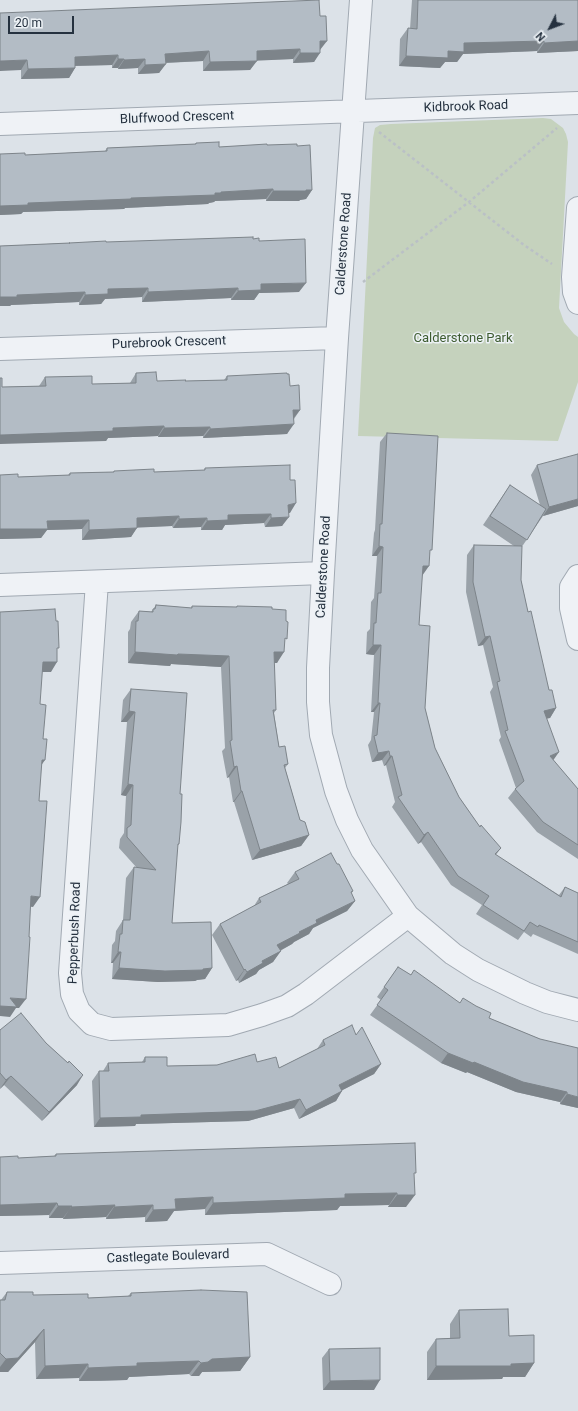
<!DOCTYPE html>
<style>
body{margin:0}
#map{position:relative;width:578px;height:1411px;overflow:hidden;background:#dce2e8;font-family:Roboto,sans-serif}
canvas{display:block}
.north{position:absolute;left:530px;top:8px;width:40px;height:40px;-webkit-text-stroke:3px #ecf1f5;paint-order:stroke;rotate:228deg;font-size:11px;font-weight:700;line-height:16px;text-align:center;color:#25313f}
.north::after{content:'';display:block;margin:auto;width:14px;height:18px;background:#25313f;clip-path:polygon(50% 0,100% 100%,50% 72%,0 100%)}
.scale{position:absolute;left:8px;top:16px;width:66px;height:18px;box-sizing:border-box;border:2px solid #25313f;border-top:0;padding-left:5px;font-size:12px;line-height:14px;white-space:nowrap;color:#25313f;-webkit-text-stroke:3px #ecf1f5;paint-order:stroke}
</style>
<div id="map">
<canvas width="578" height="1411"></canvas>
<div class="north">N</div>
<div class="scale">20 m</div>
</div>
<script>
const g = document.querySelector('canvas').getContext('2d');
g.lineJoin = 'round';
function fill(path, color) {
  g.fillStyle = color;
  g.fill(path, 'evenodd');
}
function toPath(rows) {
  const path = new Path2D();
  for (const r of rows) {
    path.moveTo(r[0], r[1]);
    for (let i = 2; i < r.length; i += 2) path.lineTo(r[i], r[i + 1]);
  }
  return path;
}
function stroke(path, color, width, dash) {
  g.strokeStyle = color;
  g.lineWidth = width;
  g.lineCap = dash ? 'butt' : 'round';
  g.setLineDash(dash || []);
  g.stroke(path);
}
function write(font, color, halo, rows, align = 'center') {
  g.font = font + ' Roboto,sans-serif';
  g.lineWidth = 3;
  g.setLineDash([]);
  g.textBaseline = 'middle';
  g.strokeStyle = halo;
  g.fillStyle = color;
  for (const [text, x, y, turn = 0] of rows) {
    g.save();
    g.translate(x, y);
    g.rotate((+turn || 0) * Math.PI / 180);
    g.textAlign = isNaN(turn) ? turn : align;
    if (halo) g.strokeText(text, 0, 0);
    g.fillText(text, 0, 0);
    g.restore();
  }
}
const green = toPath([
 [543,118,551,119,563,128,566,134,568,142,559,308,564,322,574,334,578,337,578,382,558,441,358,436,373,138,375,128,380,125,391,124]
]);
const path = toPath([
 [379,132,524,245,552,264],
 [363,282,469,202,557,128]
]);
const street = toPath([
 [361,0,337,338,323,573,318,668,318,702,321,735,336,791,347,820,362,850,408,916,453,954,478,970,525,993,547,1002,578,1010],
 [0,124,578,103],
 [578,208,573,277,574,292,578,303],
 [0,349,337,338],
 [578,576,571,587,571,608,578,639],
 [97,582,70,973,72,994,79,1011,92,1024,111,1029,228,1025,262,1015,287,1006,306,994,408,916],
 [0,585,323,573],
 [0,1263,267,1254,330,1284]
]);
const wall = toPath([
 [412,0,578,0,578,51,537,53,537,51,463,54,457,62,445,62,440,68,399,66,400,39,408,28,410,29],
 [0,13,320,50,314,62,293,63,293,59,257,60,250,70,203,71,203,61,166,63,159,73,138,74,138,68,118,69,118,68,112,68,112,65,75,66,75,68,69,78,21,79,21,70],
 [196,143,219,147,267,145,297,146,312,190,306,199,300,200,299,201,266,201,266,199,215,201,214,202,209,203,208,204,125,208,124,209,23,212,21,214,0,215,0,154,25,155,105,151,107,148,195,144],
 [253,239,259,241,299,292,259,293,254,300,231,300,231,298,142,302,142,297,105,299,101,304,79,305,79,302,11,305,10,306,0,306,0,246,69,243],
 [136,373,157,381,185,381,224,380,227,376,290,386,300,410,294,419,287,434,203,438,203,436,158,437,158,436,108,438,106,441,2,387,39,386,45,377,92,384,130,383],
 [387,433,430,553,422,575,419,625,425,708,435,748,459,797,480,827,501,848,496,855,559,895,565,887,578,893,578,954,533,934,531,937,524,932,518,940,476,914,482,905,451,885,421,842,418,844,392,807,395,802,386,765,384,766,382,760,372,762,368,745,371,740,374,712,371,712,374,655,366,654,367,632,370,629,371,602,374,598,377,556,372,556,374,533,375,530,380,442],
 [537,465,578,506,543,516,521,548,521,580,528,612,549,690,556,708,550,718,546,718,553,760,578,789,578,859,537,832,508,798,516,788,499,740,501,737,490,692,493,687,483,645,478,646,466,592,467,555,474,545,514,546,483,525,510,485,540,505,531,475],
 [205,468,290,513,288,513,282,526,265,527,264,523,225,525,222,530,201,530,201,527,173,528,172,526,137,527,131,537,82,540,82,529,47,530,41,538,0,539,0,475,18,477,68,475,70,473,113,472,114,471,154,472,204,470],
 [156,605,191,608,192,606,236,607,237,606,272,609,285,641,277,663,274,663,276,710,274,713,279,747,288,764,285,768,300,820,309,835,301,846,252,860,234,802,233,802,229,777,227,778,222,751,225,748,221,667,171,664,170,666,128,663,128,632,130,629,131,622,139,611,151,612],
 [131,689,180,794,179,844,177,846,172,923,212,968,205,979,197,980,195,981,158,982,112,979,113,963,111,963,112,945,115,941,116,931,123,920,126,878,134,867,137,868,119,848,120,839,124,833,126,796,121,795,127,722,121,722,123,700],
 [295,872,353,891,351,894,355,901,347,911,313,928,309,934,294,942,292,944,280,951,273,962,259,970,256,974,239,983,238,980,236,981,212,935,220,924,254,906,259,898,288,884,287,883],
 [398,967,411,975,460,1003,489,1018,540,1039,578,1108,560,1104,560,1102,516,1092,467,1072,466,1073,441,1063,370,1015,381,1000,377,997],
 [0,1030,46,1043,68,1063,77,1085,42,1121,4,1085,0,1089],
 [356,1035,381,1064,374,1074,342,1090,336,1101,299,1119,294,1108,248,1121,136,1124,135,1126,94,1127,92,1081,99,1071,103,1071,108,1063,142,1062,145,1057,167,1066,217,1065,257,1062,279,1068,317,1049,323,1040],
 [56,1154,414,1176,406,1207,388,1207,389,1205,340,1206,337,1210,205,1215,205,1209,174,1211,167,1221,145,1222,145,1217,106,1219,106,1217,63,1219,63,1218,49,1218,49,1215,0,1216,0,1157,18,1158,54,1156],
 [7,1292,33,1295,88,1298,128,1296,131,1293,250,1357,240,1371,202,1372,199,1376,191,1376,189,1374,129,1377,127,1380,101,1381,79,1381,79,1378,36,1379,35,1342,8,1372,0,1372,0,1300,1,1300],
 [459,1310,509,1336,534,1363,525,1377,503,1377,502,1379,427,1380,427,1352,436,1339,450,1338,450,1324],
 [329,1349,374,1390,323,1390,322,1358]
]);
const shadedWall = toPath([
 [320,41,327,41,320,50],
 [544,41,537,51,463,54,457,62,445,62,440,68,399,66,406,56,448,51,464,43],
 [578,41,578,51,537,53,544,43],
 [300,49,293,59,250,61,257,51],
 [209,51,203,61,159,63,165,54],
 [300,53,320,53,314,62,293,63],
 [118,55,112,65,68,66,75,57],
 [118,59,124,59,118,68,112,68],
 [145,59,138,68,118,69,124,60],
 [27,60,21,70,0,71,0,61],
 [257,61,250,70,203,71,210,62],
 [166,64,159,73,138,74,145,65],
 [75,68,69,78,21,79,28,69],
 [273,189,266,199,215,201,214,202,209,203,208,204,125,208,124,209,23,212,21,214,0,215,0,206,28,203,131,198,215,193,221,192],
 [312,190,306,199,300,200,299,201,266,201,273,191],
 [306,283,299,292,259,293,254,300,231,300,238,291,261,284],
 [148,288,142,297,105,299,101,304,79,305,85,295,108,289],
 [238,288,231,298,142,302,148,292],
 [85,292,79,302,11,305,10,306,0,306,0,297,17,295],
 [293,410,300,410,293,419],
 [294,424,287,434,203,438,210,429],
 [164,426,158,436,108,438,106,441,0,444,0,435,113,428],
 [210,427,203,436,158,437,164,428],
 [578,499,578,506,543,516,549,507],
 [296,503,290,513,281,514,288,505],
 [271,514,264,523,225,525,222,530,201,530,207,521,228,515],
 [179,516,172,526,130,528,137,518],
 [289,517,282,526,265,527,271,518],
 [207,518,201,527,173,528,179,519],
 [89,520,82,529,47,530,41,538,0,539,0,529,47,521],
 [137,528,131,537,82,540,89,530],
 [379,546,383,547,377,556,372,556],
 [423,566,429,566,422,576],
 [490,636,483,645,478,646,485,637],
 [373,645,381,645,374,655,366,654],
 [135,652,178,654,229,656,221,667,171,664,170,666,128,663],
 [274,652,284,652,277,663,266,663],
 [43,662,57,662,51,672,36,672],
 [378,703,380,703,374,712,371,712],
 [556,708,550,718,537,721,544,711],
 [129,711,135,712,127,722,121,722],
 [389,751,382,760,372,762,378,753],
 [559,752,552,762,550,756],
 [390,756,392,756,386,765,384,766],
 [42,760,45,760,38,770],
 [237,766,229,777,227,778,234,767],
 [128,784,133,785,126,796,121,795],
 [241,791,242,791,234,802,233,802],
 [428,832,421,842,418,844,424,835],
 [309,835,301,846,252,860,260,850],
 [31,896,40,897,33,907,24,906],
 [355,901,347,911,313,928,309,934,294,942,292,944,270,956,277,945,299,932,316,920],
 [281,951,273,962,259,970,256,974,239,983,247,972,262,961],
 [118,952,121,952,113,963,111,963],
 [119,968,203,969,212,968,205,979,197,980,195,981,158,982,112,979],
 [245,969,238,980,236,981,244,970],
 [10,998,26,999,19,1008,16,1008,10,1017,0,1016,0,1006],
 [448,1053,474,1062,567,1092,560,1102,516,1092,467,1072,466,1073,441,1063],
 [381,1064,374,1074,333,1095,339,1085],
 [83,1075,77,1085,42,1121,49,1112],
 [11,1076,4,1085,0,1089,6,1080],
 [342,1091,336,1101,299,1119,306,1110],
 [567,1094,578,1097,578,1108,560,1104],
 [300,1099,294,1108,248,1121,136,1124,135,1126,94,1127,100,1118],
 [397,1193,389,1205,340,1206,337,1210,205,1215,213,1203,345,1194],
 [397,1195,415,1195,406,1207,388,1207],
 [213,1197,205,1209,174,1211,167,1221,145,1222,153,1210,175,1199],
 [57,1203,49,1215,0,1216,0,1205],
 [115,1205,106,1217,63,1219,71,1207],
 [153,1205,145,1217,106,1219,114,1207],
 [58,1206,72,1206,63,1218,49,1218],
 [44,1329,35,1342,8,1372,0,1372,0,1367,6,1359],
 [250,1357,240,1371,202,1372,199,1376,191,1376,201,1363,212,1359],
 [199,1361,189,1374,129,1377,127,1380,79,1381,88,1368,137,1363],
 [534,1363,525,1377,503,1377,502,1379,427,1380,436,1366],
 [88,1364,79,1378,36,1379,45,1366],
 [380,1380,374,1390,323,1390,330,1381]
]);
const building = toPath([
 [319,0,320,16,326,16,327,41,320,41,320,53,300,53,300,49,257,51,257,61,210,62,209,51,165,54,166,64,145,65,145,59,124,60,124,59,118,59,118,55,75,57,75,68,28,69,27,60,0,61,0,13,319,0],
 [418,0,578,0,578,41,544,43,544,41,464,43,464,52,448,51,448,58,406,56,408,28,417,29,418,0],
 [219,142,219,147,267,144,267,145,297,144,297,146,310,145,312,190,306,190,306,191,273,191,273,189,221,192,221,193,215,193,215,195,131,198,131,199,28,203,28,205,0,206,0,154,25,153,25,155,107,151,107,148,196,144,196,143,219,142],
 [253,237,253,239,259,238,259,241,305,239,306,283,261,284,261,290,238,291,238,288,148,292,148,288,108,289,108,294,85,295,85,292,17,295,17,297,0,297,0,246,70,243,69,243,106,241,106,242,253,237],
 [156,372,157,381,186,380,185,381,227,380,227,376,287,373,287,374,289,374,290,386,299,385,300,410,293,410,294,424,210,429,210,427,164,428,164,426,113,428,113,431,0,435,0,378,2,378,2,387,46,386,45,377,92,376,92,384,136,383,136,373,156,372],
 [387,433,438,436,432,550,430,550,429,566,423,566,419,625,430,626,425,708,435,748,459,797,480,827,481,825,501,848,495,854,561,897,565,887,578,893,578,942,539,925,538,927,530,922,524,931,483,905,489,896,458,876,428,832,424,835,398,797,402,795,392,756,390,756,389,751,378,753,374,736,377,735,380,703,378,703,381,645,373,645,374,623,376,623,378,593,381,593,383,547,379,546,380,524,382,524,387,433],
 [578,454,578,499,549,507,537,465,578,454],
 [290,465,290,480,295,480,296,503,288,505,289,517,271,518,271,514,228,515,228,520,207,521,207,518,179,519,179,516,137,518,137,528,89,530,89,520,47,521,48,529,0,529,0,475,18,474,18,477,70,475,70,473,114,472,114,471,154,469,154,472,205,470,205,468,290,465],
 [510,485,546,509,527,540,490,516,510,485],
 [474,545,522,546,521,580,528,612,531,611,549,690,552,690,556,708,544,711,559,752,550,756,578,789,578,845,543,822,515,789,524,781,505,731,508,730,497,682,500,681,490,636,485,637,473,582,474,545],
 [156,605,192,608,192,606,237,607,237,606,272,607,272,609,286,610,286,621,288,622,287,639,285,638,284,652,274,652,276,710,273,710,279,747,285,746,288,764,284,765,300,820,305,822,309,835,260,850,242,791,241,791,237,766,234,767,230,741,232,740,229,656,178,654,177,655,135,652,136,621,138,621,139,611,153,612,153,609,155,609,156,605],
 [55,609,56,621,58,621,59,648,57,648,57,662,43,662,40,704,46,705,43,739,47,739,45,760,42,760,39,801,47,801,40,897,31,896,29,937,30,937,26,999,10,998,17,1007,0,1006,0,612,55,609],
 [131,689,187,693,180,794,182,794,181,822,179,844,178,844,172,923,211,922,212,968,203,969,203,970,165,971,119,968,121,952,118,952,120,934,122,934,123,920,130,920,134,867,156,870,127,837,127,828,131,825,133,785,128,784,135,712,129,711,131,689],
 [331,853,337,864,339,864,353,891,351,892,355,901,316,920,317,923,299,932,300,933,277,945,281,951,262,961,263,963,247,972,245,969,244,970,220,924,261,902,259,898,299,879,295,872,331,853],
 [398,967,411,975,414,970,460,1003,463,998,476,1006,491,1013,489,1018,540,1039,578,1048,578,1097,567,1094,567,1092,523,1082,474,1062,473,1063,448,1053,377,1005,388,990,384,987,398,967],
 [21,1013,46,1043,68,1063,69,1061,83,1075,49,1112,11,1076,6,1080,0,1073,0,1030,21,1013],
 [352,1025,356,1035,362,1027,381,1064,339,1085,342,1091,306,1110,300,1099,255,1111,141,1115,141,1117,100,1118,99,1071,109,1071,108,1063,145,1062,145,1057,167,1057,167,1066,217,1065,255,1054,257,1062,276,1057,279,1068,325,1045,323,1040,352,1025],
 [415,1143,416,1173,414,1173,415,1195,397,1195,397,1193,345,1194,345,1198,213,1203,213,1197,175,1199,176,1209,153,1210,153,1205,114,1207,115,1205,71,1207,72,1206,58,1206,57,1203,0,1205,0,1157,18,1156,18,1158,56,1156,56,1154,415,1143],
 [201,1290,247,1292,250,1357,212,1359,208,1362,201,1363,199,1361,137,1363,137,1366,110,1367,88,1368,88,1364,45,1366,44,1329,18,1358,6,1359,0,1353,0,1300,5,1300,7,1292,33,1292,33,1295,88,1294,88,1298,131,1296,131,1293,201,1290],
 [508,1309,509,1336,534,1335,534,1363,511,1364,511,1366,436,1366,436,1339,460,1338,459,1310,508,1309],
 [380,1348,380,1380,330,1381,329,1349,380,1348]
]);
const streetNames = [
 ["Kidbrook Road",466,107,-2],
 ["Bluffwood Crescent",177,118,-2],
 ["Calderstone Road",344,244,-86],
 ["Purebrook Crescent",169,343,-2],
 ["Calderstone Road",324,567,-87],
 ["Pepperbush Road",75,933,-88],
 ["Castlegate Boulevard",168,1257,-2]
];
const parkNames = [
 ["Calderstone Park",463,339]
];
fill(green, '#c5d2bd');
stroke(street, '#a1a9b2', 24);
stroke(path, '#bac0c6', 2.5, [3, 3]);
stroke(street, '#eff2f6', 22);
fill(wall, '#9aa2a9');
fill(shadedWall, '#7d848a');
fill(building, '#b3bcc5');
stroke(building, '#7d848a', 1);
write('13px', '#25313f', '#ecf1f5', streetNames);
write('13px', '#3e5c31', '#ecf1f5', parkNames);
</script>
